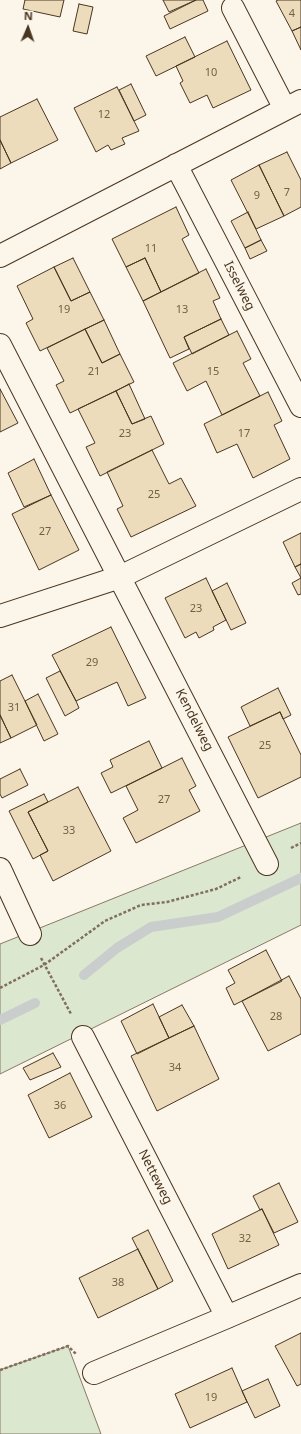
<!DOCTYPE html>
<style>
body{margin:0}
#map{position:relative;width:301px;height:1434px;overflow:hidden;background:#fbf6e9;font-family:"Noto Sans",sans-serif}
canvas{display:block}
.north{position:absolute;left:8px;top:8px;width:40px;height:40px;-webkit-text-stroke:3px #fbf6e9;paint-order:stroke;rotate:2deg;font-size:11px;font-weight:700;line-height:16px;text-align:center;color:#4a3520}
.north::after{content:'';display:block;margin:auto;width:14px;height:18px;background:#4a3520;clip-path:polygon(50% 0,100% 100%,50% 72%,0 100%)}
</style>
<div id="map">
<canvas width="301" height="1434"></canvas>
<div class="north">N</div>
</div>
<script>
const g = document.querySelector('canvas').getContext('2d');
g.lineJoin = 'round';
function fill(path, color) {
  g.fillStyle = color;
  g.fill(path, 'evenodd');
}
function toPath(rows) {
  const path = new Path2D();
  for (const r of rows) {
    path.moveTo(r[0], r[1]);
    for (let i = 2; i < r.length; i += 2) path.lineTo(r[i], r[i + 1]);
  }
  return path;
}
function stroke(path, color, width, dash) {
  g.strokeStyle = color;
  g.lineWidth = width;
  g.lineCap = dash ? 'butt' : 'round';
  g.setLineDash(dash || []);
  g.stroke(path);
}
function write(font, color, halo, rows, align = 'center') {
  g.font = font + ' "Noto Sans",sans-serif';
  g.lineWidth = 3;
  g.setLineDash([]);
  g.textBaseline = 'middle';
  g.strokeStyle = halo;
  g.fillStyle = color;
  for (const [text, x, y, turn = 0] of rows) {
    g.save();
    g.translate(x, y);
    g.rotate((+turn || 0) * Math.PI / 180);
    g.textAlign = isNaN(turn) ? turn : align;
    if (halo) g.strokeText(text, 0, 0);
    g.fillText(text, 0, 0);
    g.restore();
  }
}
const green = toPath([
 [301,823,301,925,0,1074,0,944,301,823],
 [68,1346,101,1434,0,1434,0,1370,68,1346]
]);
const stream = toPath([
 [84,975,117,948,151,927,218,917,301,878],
 [0,1020,35,1003]
]);
const building = toPath([
 [25,0,64,0,60,17,23,9,25,0],
 [163,0,196,0,169,12,163,0],
 [196,0,203,0,208,11,170,29,164,16,196,0],
 [278,0,301,0,301,27,292,31,276,1,278,0],
 [79,4,93,7,87,34,73,31,79,4],
 [301,27,301,50,292,31,301,27],
 [185,37,195,57,156,76,146,56,185,37],
 [227,41,251,90,213,108,207,95,190,103,180,83,183,81,176,66,227,41],
 [131,84,146,115,134,121,119,90,131,84],
 [117,87,139,131,122,138,125,144,111,150,108,145,96,152,74,108,117,87],
 [37,99,58,140,11,163,0,140,0,117,37,99],
 [0,140,11,163,0,169,0,140],
 [287,152,301,180,301,207,284,216,259,165,287,152],
 [259,165,284,216,256,229,231,180,259,165],
 [176,207,189,235,182,239,199,273,161,292,145,258,126,267,112,239,176,207],
 [248,212,261,240,245,248,231,221,248,212],
 [261,240,267,251,250,259,245,248,261,240],
 [73,258,90,292,71,301,54,267,73,258],
 [145,258,161,292,143,301,126,267,145,258],
 [54,267,71,301,90,292,104,320,40,351,26,323,33,319,17,286,54,267],
 [206,269,220,298,213,301,221,319,184,337,189,349,170,358,143,301,206,269],
 [221,319,229,335,192,354,184,337,221,319],
 [104,320,120,354,102,363,85,329,104,320],
 [85,329,102,363,120,354,134,382,70,413,56,385,64,381,47,348,85,329],
 [237,331,251,359,243,363,260,396,222,415,206,381,187,391,173,363,237,331],
 [129,384,145,419,132,424,116,391,129,384],
 [0,389,18,423,0,432,0,389],
 [116,391,132,424,151,416,164,444,100,476,86,447,95,443,78,409,116,391],
 [268,392,282,421,274,425,290,459,253,478,237,444,217,453,204,424,268,392],
 [152,450,169,484,181,478,196,506,131,537,117,509,123,506,107,472,152,450],
 [34,459,51,495,24,507,8,473,34,459],
 [51,495,79,550,39,570,12,514,51,495],
 [301,533,301,564,295,567,283,542,301,533],
 [301,564,301,578,295,567,301,564],
 [206,578,226,620,213,627,214,630,199,638,196,632,185,638,165,598,206,578],
 [301,578,301,594,298,595,292,583,301,578],
 [227,583,246,623,231,630,212,591,227,583],
 [111,627,146,698,128,706,117,682,76,701,52,655,111,627],
 [60,671,76,701,79,708,65,716,46,678,60,671],
 [12,675,37,725,11,738,0,715,0,681,12,675],
 [278,688,291,715,283,719,280,712,250,726,241,707,278,688],
 [38,694,58,734,44,741,25,701,38,694],
 [280,712,301,755,301,777,258,798,228,737,280,712],
 [0,715,11,738,0,743,0,715],
 [149,741,162,768,111,793,101,773,113,767,110,760,149,741],
 [182,758,196,786,189,790,200,811,136,843,123,818,138,810,126,786,182,758],
 [20,769,28,785,2,798,0,794,0,779,20,769],
 [78,787,111,851,53,881,40,855,48,851,28,812,78,787],
 [44,794,48,802,28,812,48,851,33,859,9,811,44,794],
 [266,950,282,981,234,1005,226,988,235,983,228,970,266,950],
 [289,976,301,999,301,1034,268,1051,242,1001,289,976],
 [153,1004,169,1038,137,1054,121,1021,153,1004],
 [182,1005,194,1026,169,1038,159,1017,182,1005],
 [194,1026,219,1079,157,1111,131,1056,194,1026],
 [53,1053,61,1067,30,1080,23,1068,53,1053],
 [70,1073,92,1117,49,1138,28,1095,70,1073],
 [279,1183,298,1222,274,1233,262,1209,260,1210,253,1196,279,1183],
 [262,1209,279,1245,228,1269,212,1234,262,1209],
 [148,1230,173,1281,158,1289,132,1238,148,1230],
 [138,1249,158,1289,98,1318,79,1278,138,1249],
 [301,1333,301,1384,297,1386,275,1346,301,1333],
 [232,1368,247,1402,190,1428,175,1394,232,1368],
 [268,1379,280,1406,255,1418,242,1391,268,1379]
]);
const path = toPath([
 [291,848,301,843],
 [41,958,71,1014],
 [0,988,44,965,105,921,141,905,167,902,216,889,241,877],
 [0,1370,68,1346,76,1354]
]);
const street = toPath([
 [233,8,285,109],
 [176,165,301,406],
 [0,256,301,101],
 [0,345,267,864],
 [0,616,120,577,301,489],
 [0,869,30,934],
 [83,1037,227,1317],
 [94,1373,227,1317,301,1285]
]);
const numberNames = [
 ["4",292,14],
 ["10",211,73],
 ["12",104,115],
 ["7",287,193],
 ["9",257,196],
 ["11",151,249],
 ["19",64,310],
 ["13",182,310],
 ["21",94,372],
 ["15",213,372],
 ["23",125,434],
 ["17",244,434],
 ["25",154,495],
 ["27",45,532],
 ["23",196,609],
 ["29",92,663],
 ["31",14,708],
 ["25",265,746],
 ["27",164,800],
 ["33",69,831],
 ["28",276,1017],
 ["34",175,1068],
 ["36",60,1106],
 ["32",245,1239],
 ["38",118,1283],
 ["19",211,1398]
];
const streetNames = [
 ["Isselweg",239,286,63],
 ["Kendelweg",194,720,63],
 ["Netteweg",155,1177,63]
];
fill(green, '#dce7d0');
stroke(green, '#887966', 1);
stroke(stream, '#c9cecd', 10);
fill(building, '#ecdcbc');
stroke(building, '#4a3520', 1);
stroke(street, '#4a3520', 24);
stroke(path, '#7f6f5c', 2.5, [3, 2]);
stroke(street, '#fbf6e9', 22);
write('11px', '#725f47', null, numberNames);
write('13px', '#4a3520', '#fbf6e9', streetNames);
</script>
